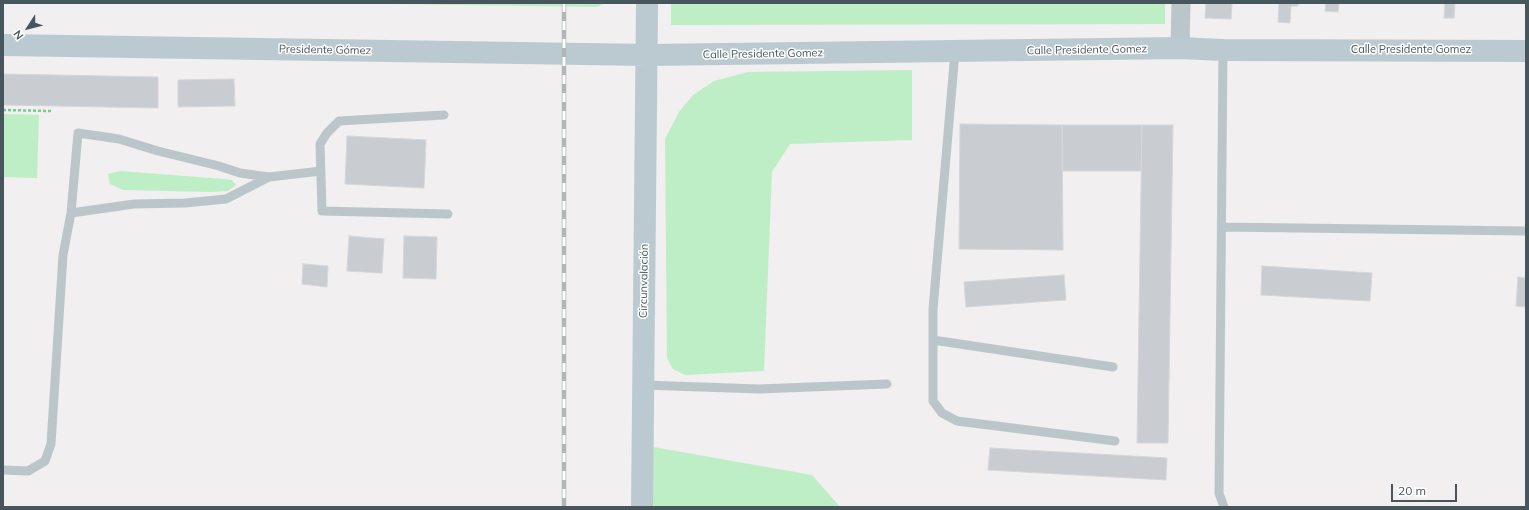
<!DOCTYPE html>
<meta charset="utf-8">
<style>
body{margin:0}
#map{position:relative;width:1529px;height:510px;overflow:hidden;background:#f1efef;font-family:Mulish,sans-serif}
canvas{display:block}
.frame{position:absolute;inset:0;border:4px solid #47565c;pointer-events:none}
.north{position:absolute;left:8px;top:8px;width:40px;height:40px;-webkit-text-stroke:3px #fff;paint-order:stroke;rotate:234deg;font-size:11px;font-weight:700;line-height:16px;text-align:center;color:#47565c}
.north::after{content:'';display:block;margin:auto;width:14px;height:18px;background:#47565c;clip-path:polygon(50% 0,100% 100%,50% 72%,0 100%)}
.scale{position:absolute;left:1391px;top:484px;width:66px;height:18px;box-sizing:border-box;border:2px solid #47565c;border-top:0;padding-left:5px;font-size:12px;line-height:14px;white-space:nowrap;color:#47565c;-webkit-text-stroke:3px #fff;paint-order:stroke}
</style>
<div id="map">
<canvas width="1529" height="510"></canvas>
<div class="frame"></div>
<div class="north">N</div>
<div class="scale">20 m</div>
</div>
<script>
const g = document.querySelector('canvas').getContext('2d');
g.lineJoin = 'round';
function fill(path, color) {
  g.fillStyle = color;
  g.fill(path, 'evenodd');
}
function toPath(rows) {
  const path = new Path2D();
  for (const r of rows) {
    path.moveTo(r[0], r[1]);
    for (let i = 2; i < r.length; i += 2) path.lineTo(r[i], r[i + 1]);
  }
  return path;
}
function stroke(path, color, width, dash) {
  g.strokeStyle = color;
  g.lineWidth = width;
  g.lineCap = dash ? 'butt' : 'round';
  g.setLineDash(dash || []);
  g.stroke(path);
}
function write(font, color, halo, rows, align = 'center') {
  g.font = font + ' Mulish,sans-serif';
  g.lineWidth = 3;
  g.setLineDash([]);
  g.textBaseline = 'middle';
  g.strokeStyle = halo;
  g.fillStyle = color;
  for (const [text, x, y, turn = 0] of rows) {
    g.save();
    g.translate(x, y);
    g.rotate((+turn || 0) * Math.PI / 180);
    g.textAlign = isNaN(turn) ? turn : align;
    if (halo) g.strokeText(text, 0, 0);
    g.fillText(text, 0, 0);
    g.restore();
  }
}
const green = toPath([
 [324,3,605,3,597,7],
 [671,3,1165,3,1165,24,671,25],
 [912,70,912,140,790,144,772,172,764,371,685,375,673,369,667,358,665,139,679,112,693,95,714,81,748,72],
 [3,114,39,115,37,178,3,177],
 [120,171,224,179,232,180,236,185,228,191,210,192,123,190,110,184,108,174],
 [642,445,812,475,840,507,642,507]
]);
const building = toPath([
 [1206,3,1232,3,1231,19,1205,18,1206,3],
 [1279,3,1298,3,1298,6,1291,6,1290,23,1278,22,1279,3],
 [1326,3,1339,3,1338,12,1325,11,1326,3],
 [1445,3,1455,3,1454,18,1444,18,1445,3],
 [3,74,158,77,158,108,3,105,3,74],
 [234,79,235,106,178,107,178,80,234,79],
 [960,124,1062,125,1063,250,959,249,960,124],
 [1062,125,1142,125,1141,171,1062,171,1062,125],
 [1142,125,1173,125,1168,443,1137,443,1142,125],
 [347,136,426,140,424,188,345,184,347,136],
 [349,236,384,239,382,273,347,271,349,236],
 [404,236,437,237,436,279,403,278,404,236],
 [303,264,328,266,327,287,302,284,303,264],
 [1262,266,1372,273,1370,301,1261,295,1262,266],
 [1064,275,1066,300,966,307,964,282,1064,275],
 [1518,277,1526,278,1526,307,1516,306,1518,277],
 [990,448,1167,458,1166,480,988,470,990,448]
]);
const path = toPath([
 [3,110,52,111]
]);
const lane = toPath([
 [1223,50,1219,493,1224,507],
 [955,52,933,309,933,401,942,413,957,421,1115,441],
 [444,115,339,121,327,133,320,144,322,211,448,214],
 [71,213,134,204,185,203,226,199,269,177],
 [1222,227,1526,231],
 [933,340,1113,367],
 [643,385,759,389,887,384],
 [3,470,28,471,45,461,51,444,63,255,71,213,78,133,119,139,158,151,219,166,240,173,269,177,321,171]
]);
const street = toPath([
 [1180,48,1181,3]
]);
const secondary = toPath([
 [3,45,648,55,1180,48,1223,50,1526,51],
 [642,507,647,3]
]);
const rail = toPath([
 [564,3,564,507]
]);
const streetNames = [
 ["Presidente Gómez",325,50,1],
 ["Calle Presidente Gomez",1087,50,-1],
 ["Calle Presidente Gomez",1411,50],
 ["Calle Presidente Gomez",763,54,-1],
 ["Circunvalación",644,281,-89]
];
fill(green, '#beeec6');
fill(building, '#c9cdd1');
stroke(building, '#d3d6da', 1);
stroke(path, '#77cb8f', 2.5, [3, 2]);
stroke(lane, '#bbc6cb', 9);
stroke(street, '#bbc6cb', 19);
stroke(secondary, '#bbcad0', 22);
stroke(rail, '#b1b6b9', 4.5);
stroke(rail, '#fff', 3, [9]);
write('11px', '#47565c', '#fff', streetNames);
</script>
